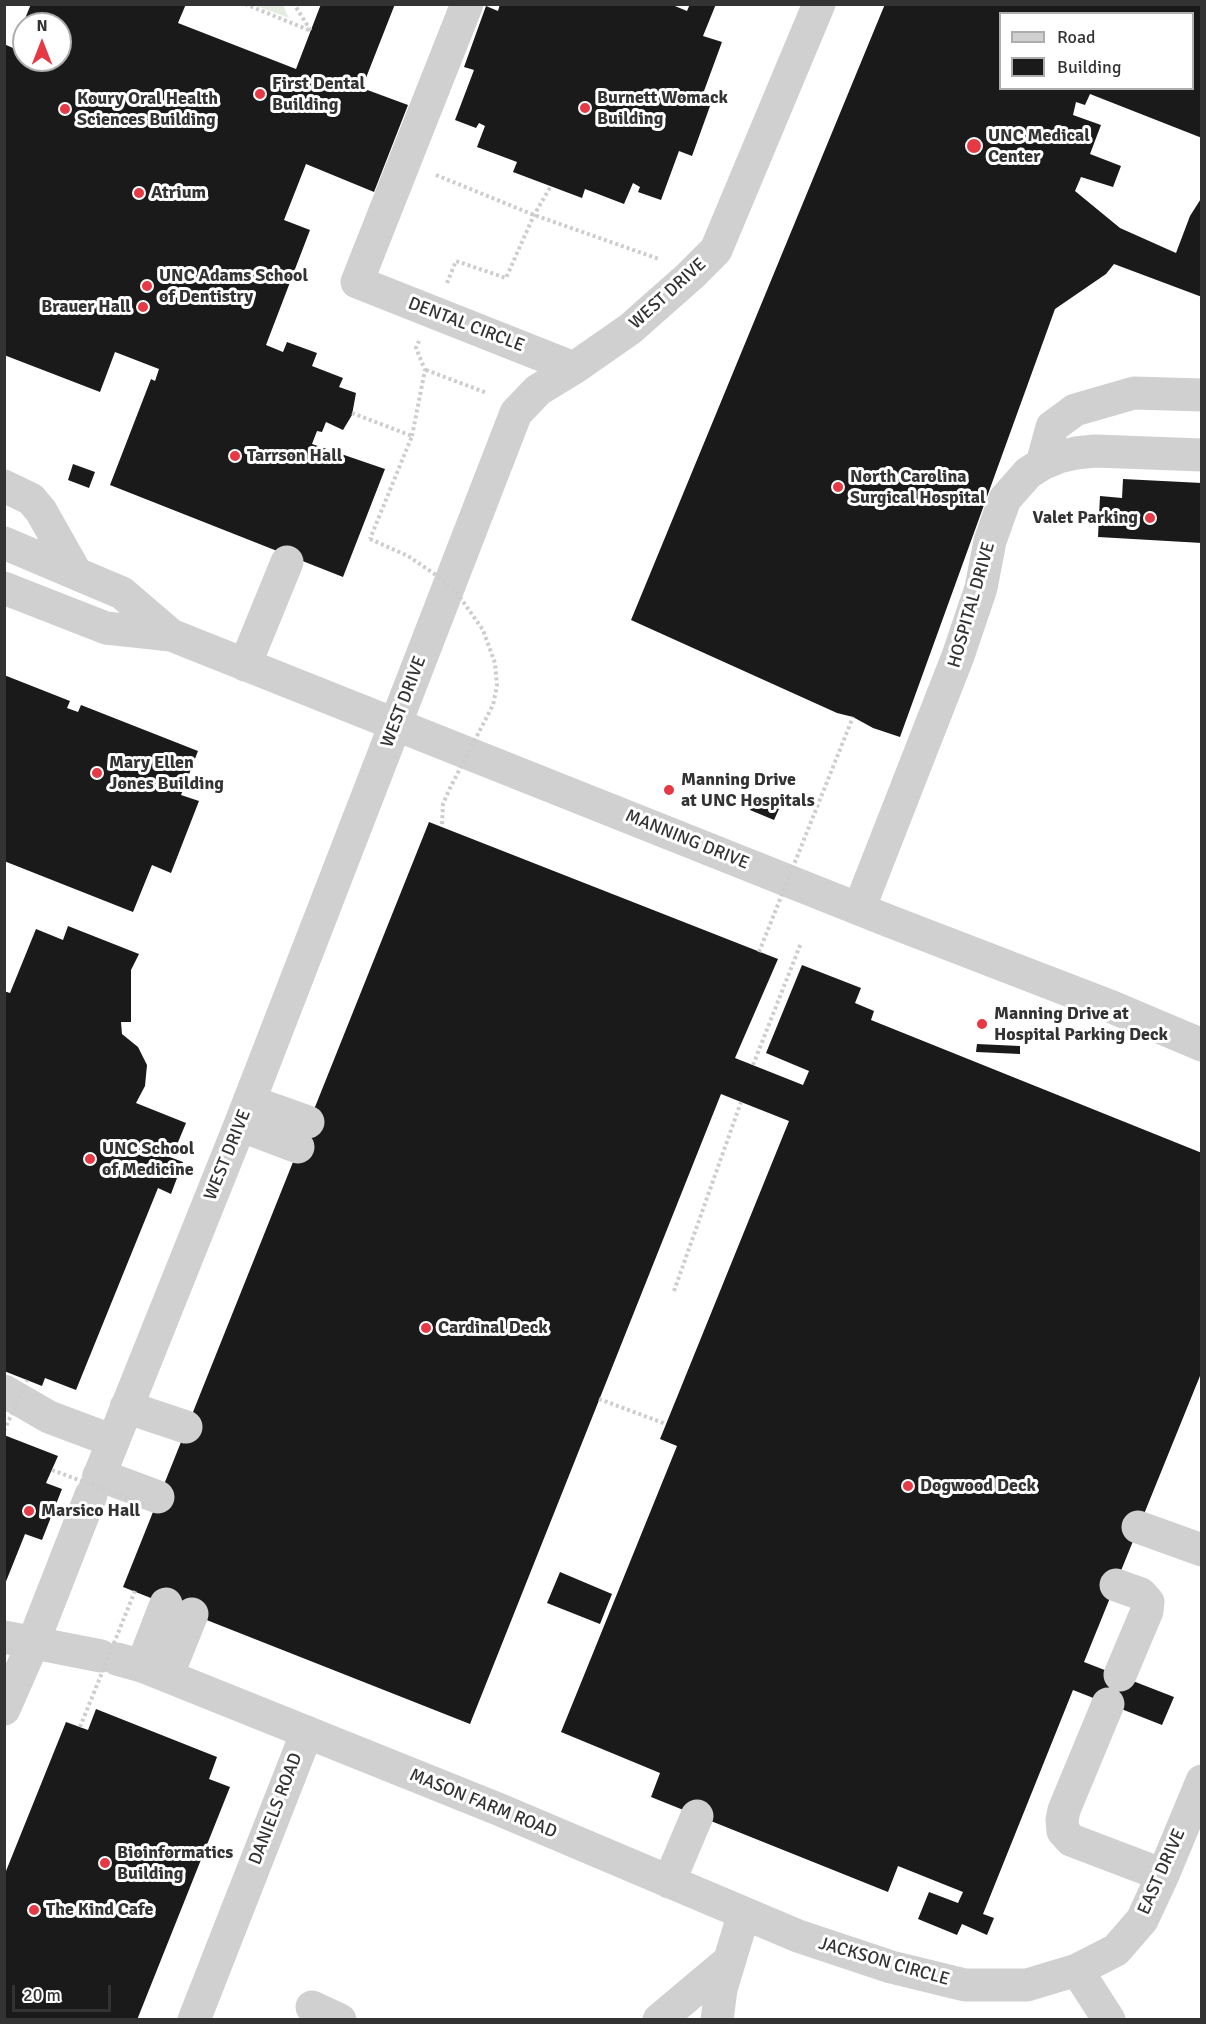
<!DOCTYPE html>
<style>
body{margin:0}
#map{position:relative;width:1206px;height:2024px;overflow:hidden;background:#fff;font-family:Signika,sans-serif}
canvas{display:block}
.frame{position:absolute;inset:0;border:6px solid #333;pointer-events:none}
.legend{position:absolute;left:999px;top:12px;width:195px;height:78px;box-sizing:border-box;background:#fff;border:2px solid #adadad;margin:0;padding:8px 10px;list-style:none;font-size:18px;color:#333}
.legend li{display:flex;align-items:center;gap:12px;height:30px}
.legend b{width:30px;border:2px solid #adadad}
.north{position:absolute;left:12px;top:12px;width:60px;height:60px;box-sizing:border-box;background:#fff;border:2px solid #adadad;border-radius:50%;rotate:0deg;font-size:16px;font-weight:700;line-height:24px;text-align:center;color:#333}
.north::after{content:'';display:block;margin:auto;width:21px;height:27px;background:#e63946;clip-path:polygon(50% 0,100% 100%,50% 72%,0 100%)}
.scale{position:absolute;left:12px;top:1985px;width:99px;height:27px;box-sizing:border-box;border:3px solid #333;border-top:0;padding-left:8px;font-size:18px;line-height:21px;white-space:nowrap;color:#333;-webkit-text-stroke:4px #fff;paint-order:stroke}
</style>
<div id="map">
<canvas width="1206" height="2024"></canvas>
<div class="frame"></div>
<ul class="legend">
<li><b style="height:8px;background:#d0d0d0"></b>Road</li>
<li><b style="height:16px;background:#1a1a1a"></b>Building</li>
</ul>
<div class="north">N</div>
<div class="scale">20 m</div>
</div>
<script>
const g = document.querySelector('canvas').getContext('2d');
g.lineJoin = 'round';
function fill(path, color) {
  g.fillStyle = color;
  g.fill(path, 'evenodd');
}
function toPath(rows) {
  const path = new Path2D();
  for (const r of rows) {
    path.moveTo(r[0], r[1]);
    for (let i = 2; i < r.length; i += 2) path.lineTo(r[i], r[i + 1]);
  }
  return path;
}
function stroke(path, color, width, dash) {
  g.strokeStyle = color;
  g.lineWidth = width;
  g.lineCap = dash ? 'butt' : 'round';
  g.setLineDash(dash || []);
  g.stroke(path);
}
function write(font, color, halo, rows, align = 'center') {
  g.font = font + ' Signika,sans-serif';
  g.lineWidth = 6;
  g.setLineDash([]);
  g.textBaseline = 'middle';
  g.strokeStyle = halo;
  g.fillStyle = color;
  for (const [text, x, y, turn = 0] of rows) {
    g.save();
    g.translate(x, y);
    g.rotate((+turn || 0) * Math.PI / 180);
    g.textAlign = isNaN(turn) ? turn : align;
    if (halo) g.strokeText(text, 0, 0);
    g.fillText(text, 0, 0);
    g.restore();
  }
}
const green = toPath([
 [254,5,283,5,289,18]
]);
const building = toPath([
 [31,4,186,4,178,23,296,69,321,4,395,4,362,88,408,105,374,192,306,164,284,220,310,230,266,345,283,352,287,342,317,353,312,366,343,378,339,387,356,393,352,415,343,430,326,422,322,432,317,431,312,444,385,469,343,577,110,485,151,379,155,381,159,369,115,352,100,392,4,355,4,44,13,48],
 [24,24,60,24,60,60,24,60],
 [500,4,670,4,687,11,690,4,716,4,703,36,722,42,704,91,714,95,692,156,679,151,661,200,638,192,640,187,633,183,624,204,585,189,582,198,513,172,517,162,477,147,485,126,479,123,476,128,455,120,474,70,464,67,486,6,498,11],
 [885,4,1202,4,1202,138,1090,94,1085,105,1076,102,1073,115,1101,125,1090,154,1121,166,1113,187,1081,177,1075,191,1120,228,1176,253,1190,216,1202,197,1202,297,1114,264,1106,274,1055,309,900,737,873,728,853,717,837,713,631,620],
 [1000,14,1192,14,1192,88,1000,88],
 [73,464,95,472,89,488,68,480],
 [1123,479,1202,483,1202,543,1098,537,1100,496,1122,498],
 [4,675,70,701,67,708,78,712,81,705,198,751,181,795,199,801,171,873,152,865,133,912,4,861],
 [755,799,779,809,774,820,750,810],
 [429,822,778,959,735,1058,803,1085,809,1071,766,1053,802,965,861,988,855,1003,874,1011,871,1020,1202,1153,1202,1371,1084,1662,1174,1697,1162,1725,1073,1690,983,1914,994,1918,987,1935,962,1924,957,1935,918,1919,929,1892,958,1903,963,1892,898,1866,888,1892,651,1797,660,1773,561,1732,677,1446,660,1439,789,1121,741,1102,721,1094,470,1724,123,1587],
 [68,926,139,954,131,970,131,1022,121,1022,122,1034,138,1047,147,1065,145,1086,136,1103,186,1123,176,1147,171,1145,167,1156,183,1162,171,1194,158,1188,76,1390,45,1378,42,1386,4,1371,4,991,10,993,36,929,63,940],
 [977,1044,1020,1046,1020,1054,976,1052],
 [4,1435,58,1456,46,1483,62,1489,42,1540,25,1534,5,1584],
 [560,1572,612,1594,600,1624,547,1603],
 [96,1709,217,1757,209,1779,230,1787,137,2020,4,2020,4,1876,66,1722,88,1730]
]);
const path = toPath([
 [245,4,311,31,294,4],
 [436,175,534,215,659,259],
 [447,283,456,261,506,278,534,215,551,186],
 [426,370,487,393],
 [352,413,412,436,370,539],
 [412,436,425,370,416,348,419,341],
 [753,1065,801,943],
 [674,1291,741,1102],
 [599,1399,666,1424]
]);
const minor = toPath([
 [467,4,357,282,574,368],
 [1042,464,1052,427,1075,410,1134,393,1202,395],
 [4,486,31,499,41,511,76,573],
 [4,543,122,593,171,635],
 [4,588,106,628,171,635,889,921,1112,1007,1202,1045],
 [245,665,287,562],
 [859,909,958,656,981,588,990,541,1005,499,1028,473,1042,464,1059,457,1076,453,1095,451,1202,455],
 [249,1101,308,1122],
 [240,1125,298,1147],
 [4,1391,49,1417,113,1441],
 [126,1407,186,1427],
 [99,1475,158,1497],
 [98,1479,240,1125,516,413,538,390,574,368,630,329,690,276,716,250,819,4],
 [1138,1527,1202,1550],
 [1116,1585,1141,1594,1148,1602,1147,1611,1120,1675],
 [4,1637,101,1656],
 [117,1659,142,1666,498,1809,798,1936,891,1967,965,1985,1027,1985,1077,1970,1116,1950,1142,1920,1163,1875,1202,1781],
 [142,1666,166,1604],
 [167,1676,192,1614],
 [1108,1704,1064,1810,1062,1820,1063,1831,1071,1840,1163,1875],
 [4,1709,33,1643,91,1495],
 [669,1882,697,1816],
 [1077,1970,1109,2020],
 [312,2007,340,2020],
 [194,2020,307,1732],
 [659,2020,728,1962],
 [717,2020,721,1989,744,1913]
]);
const pathBridge = toPath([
 [370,539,408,556,439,577,457,593,483,630,495,663,497,686,493,705,450,788,443,804,442,826],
 [759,952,853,717],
 [4,1431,27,1380],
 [52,1470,154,1508],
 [80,1727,135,1591]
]);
const markers = [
 [260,94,6,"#e63946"],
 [585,108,6,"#e63946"],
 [65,109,6,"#e63946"],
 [974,146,8,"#e63946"],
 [139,193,6,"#e63946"],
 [147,286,6,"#e63946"],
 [143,307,6,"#e63946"],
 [235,456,6,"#e63946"],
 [838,487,6,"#e63946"],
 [1150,518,6,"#e63946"],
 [97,773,6,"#e63946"],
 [669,790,6,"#e63946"],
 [982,1024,6,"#e63946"],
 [90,1159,6,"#e63946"],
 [426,1328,6,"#e63946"],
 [908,1486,6,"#e63946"],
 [29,1511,6,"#e63946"],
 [105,1863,6,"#e63946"],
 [34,1910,6,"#e63946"]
];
const poiNames = [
 ["First Dental",272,84],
 ["Building",272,105],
 ["Burnett Womack",597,98],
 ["Building",597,119],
 ["Koury Oral Health",77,99],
 ["Sciences Building",77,120],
 ["UNC Medical",988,136],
 ["Center",988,157],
 ["Atrium",151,193],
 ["UNC Adams School",159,276],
 ["of Dentistry",159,297],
 ["Brauer Hall",131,307,"right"],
 ["Tarrson Hall",247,456],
 ["North Carolina",850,477],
 ["Surgical Hospital",850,498],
 ["Valet Parking",1138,518,"right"],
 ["Mary Ellen",109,763],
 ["Jones Building",109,784],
 ["Manning Drive",681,780],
 ["at UNC Hospitals",681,801],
 ["Manning Drive at",994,1014],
 ["Hospital Parking Deck",994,1035],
 ["UNC School",102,1149],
 ["of Medicine",102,1170],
 ["Cardinal Deck",438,1328],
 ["Dogwood Deck",920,1486],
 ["Marsico Hall",41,1511],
 ["Bioinformatics",117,1853],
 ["Building",117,1874],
 ["The Kind Cafe",46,1910]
];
const streetNames = [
 ["WEST DRIVE",668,294,-42],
 ["DENTAL CIRCLE",466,325,21],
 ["HOSPITAL DRIVE",972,605,-74],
 ["WEST DRIVE",404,702,-69],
 ["MANNING DRIVE",687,840,22],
 ["WEST DRIVE",228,1155,-68],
 ["MASON FARM ROAD",483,1804,22],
 ["DANIELS ROAD",276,1809,-69],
 ["EAST DRIVE",1162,1872,-66],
 ["JACKSON CIRCLE",884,1962,16]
];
fill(green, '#e6ecdf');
fill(building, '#1a1a1a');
stroke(path, '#cdcdcd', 4, [3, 3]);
stroke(minor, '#d0d0d0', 33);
stroke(pathBridge, '#cdcdcd', 4, [3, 3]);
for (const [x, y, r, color] of markers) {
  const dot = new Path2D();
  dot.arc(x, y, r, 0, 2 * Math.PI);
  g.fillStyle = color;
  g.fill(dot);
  stroke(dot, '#fff', 2);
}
write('bold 18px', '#333', '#fff', poiNames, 'left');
write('18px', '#333', '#fff', streetNames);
</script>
